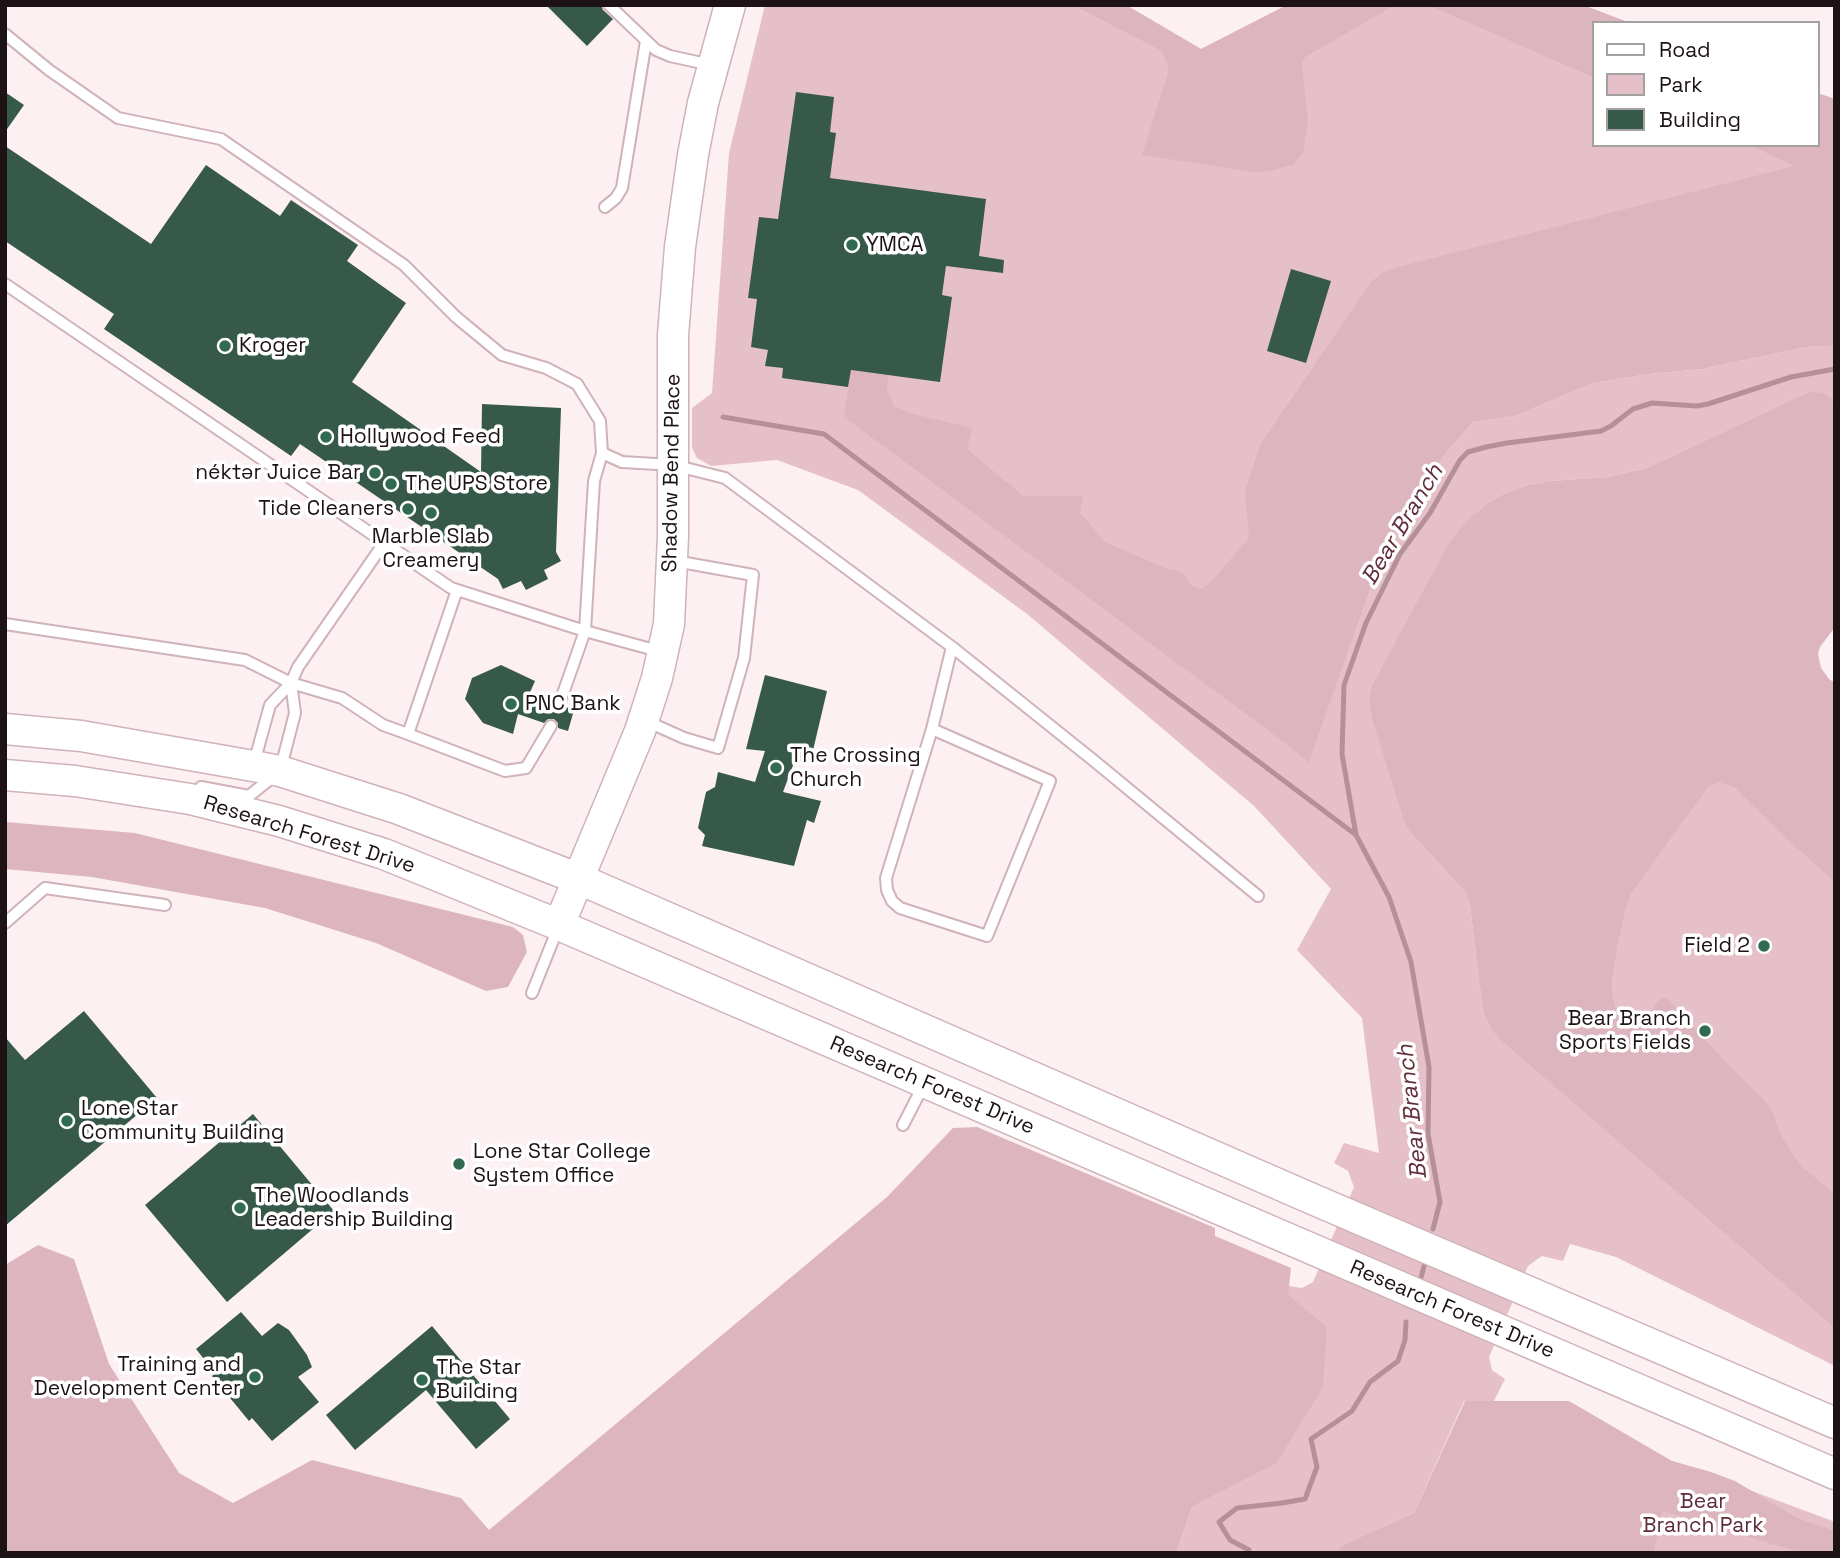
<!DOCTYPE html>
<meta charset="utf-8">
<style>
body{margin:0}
#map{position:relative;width:1840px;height:1558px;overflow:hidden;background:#fdf0f2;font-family:"Space Grotesk",sans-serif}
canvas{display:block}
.frame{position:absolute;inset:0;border:7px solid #1d1215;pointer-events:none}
.legend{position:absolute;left:1592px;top:21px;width:228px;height:126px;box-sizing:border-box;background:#fff;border:2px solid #a5a0a1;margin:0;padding:9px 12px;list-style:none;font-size:21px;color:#1d1215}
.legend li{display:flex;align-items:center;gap:14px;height:35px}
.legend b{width:35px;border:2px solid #a5a0a1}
</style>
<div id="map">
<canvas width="1840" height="1558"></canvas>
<div class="frame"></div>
<ul class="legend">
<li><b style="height:9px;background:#fff"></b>Road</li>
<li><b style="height:19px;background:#e5c0c8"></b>Park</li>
<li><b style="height:19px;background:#375949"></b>Building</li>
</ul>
</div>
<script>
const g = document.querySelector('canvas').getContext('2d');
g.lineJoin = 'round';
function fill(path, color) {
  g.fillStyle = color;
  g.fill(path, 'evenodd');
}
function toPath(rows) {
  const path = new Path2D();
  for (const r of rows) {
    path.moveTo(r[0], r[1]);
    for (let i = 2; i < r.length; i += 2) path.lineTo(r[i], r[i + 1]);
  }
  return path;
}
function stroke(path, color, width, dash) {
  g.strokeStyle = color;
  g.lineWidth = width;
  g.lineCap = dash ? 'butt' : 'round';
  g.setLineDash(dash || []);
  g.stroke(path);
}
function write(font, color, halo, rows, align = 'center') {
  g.font = font + ' "Space Grotesk",sans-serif';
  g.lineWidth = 7;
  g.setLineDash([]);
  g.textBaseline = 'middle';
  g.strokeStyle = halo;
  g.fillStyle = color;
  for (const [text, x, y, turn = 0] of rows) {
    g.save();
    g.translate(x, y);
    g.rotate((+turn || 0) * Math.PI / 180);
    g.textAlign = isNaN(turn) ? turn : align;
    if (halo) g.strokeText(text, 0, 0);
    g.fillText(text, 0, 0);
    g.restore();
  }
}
const green = toPath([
 [765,5,1126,5,1201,49,1287,5,1583,5,1630,23,1593,23,1593,145,1817,145,1817,93,1835,99,1835,158,1442,373,1309,761,1386,545,1443,457,1473,422,1515,416,1593,383,1649,374,1702,369,1812,346,1835,347,1835,407,1832,399,1808,392,1647,468,1607,477,1551,481,1528,485,1506,493,1455,535,1373,683,1411,833,1466,893,1470,906,1483,1013,1491,1029,1667,753,1835,802,1835,1366,1616,1257,1570,1244,1563,1261,1542,1256,1528,1266,1489,1357,1492,1370,1505,1379,1494,1401,1464,1401,1414,1513,1340,1546,1338,1553,1176,1553,1192,1507,1276,1464,1327,1328,1287,1295,1288,1286,1302,1288,1313,1282,1354,1187,1348,1171,1334,1163,1344,1143,1379,1153,1362,1018,1297,950,1331,889,1254,806,1027,614,858,490,777,460,711,466,697,458,692,448,692,408,712,393,729,153],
 [1672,1461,1835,1522,1835,1553,1654,1553]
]);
const forest = toPath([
 [1073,5,1126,5,1201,49,1287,5,1395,5,1305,57,1302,64,1308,120,1303,153,1293,165,1269,171,1254,172,1142,155,1169,70,1162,51],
 [1428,5,1583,5,1630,23,1593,23,1593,77],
 [1817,93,1835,99,1835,347,1812,346,1702,369,1649,374,1593,383,1515,416,1473,422,1443,457,1386,545,1309,762,1261,725,844,417,851,371,888,375,887,389,894,406,913,414,972,428,967,449,1023,496,1083,496,1080,513,1105,542,1167,569,1179,571,1186,577,1192,586,1201,589,1210,583,1249,538,1245,491,1260,445,1371,282,1382,273,1398,267,1794,166,1750,145,1817,145],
 [1808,392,1823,393,1832,399,1835,407,1833,458,1835,465,1835,627,1820,647,1818,654,1821,668,1829,679,1835,683,1835,882,1789,841,1734,787,1719,782,1708,787,1631,893,1625,910,1617,948,1612,979,1612,994,1616,1011,1625,1022,1639,1026,1647,1019,1655,1004,1661,999,1667,998,1670,1001,1723,1059,1762,1098,1773,1113,1781,1136,1801,1166,1835,1194,1835,1328,1503,1042,1491,1029,1483,1013,1470,906,1466,893,1411,833,1404,821,1372,718,1369,699,1373,683,1447,547,1455,535,1470,518,1489,503,1506,493,1528,485,1551,481,1607,477,1647,468],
 [5,822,135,833,513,927,523,935,527,952,508,987,486,991,376,943,265,908,92,877,5,869],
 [977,1127,1215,1228,1215,1236,1291,1268,1288,1295,1327,1327,1323,1387,1276,1464,1192,1507,1176,1553,5,1553,5,1265,38,1245,74,1259,109,1364,179,1473,233,1503,312,1460,461,1498,489,1530,887,1197,953,1128],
 [1465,1401,1569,1401,1672,1461,1711,1472,1735,1481,1799,1519,1835,1531,1835,1553,1802,1553,1663,1511,1654,1553,1338,1553,1340,1546,1414,1513]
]);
const stream = toPath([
 [723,417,824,434,1356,835],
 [1433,1229,1440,1202,1428,1134,1429,1067,1411,962,1389,897,1356,835,1342,754,1344,685,1366,623,1400,554,1430,513,1460,460,1468,452,1486,447,1507,443,1601,431,1611,426,1633,409,1652,403,1697,406,1708,404,1791,377,1835,369],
 [1421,1278,1424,1266],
 [1248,1553,1249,1550,1230,1540,1219,1522,1237,1508,1282,1503,1305,1499,1317,1467,1311,1439,1352,1411,1370,1382,1398,1361,1405,1340,1406,1322]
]);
const building = toPath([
 [546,5,601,5,603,10,613,19,587,46],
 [5,92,24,105,5,132],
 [796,92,834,97,830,132,836,133,830,178,986,199,979,256,1004,260,1003,273,946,266,942,295,952,297,940,382,851,370,848,387,782,378,783,368,765,366,768,350,751,347,757,299,748,298,759,217,778,219],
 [5,146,151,244,206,165,280,216,291,200,358,245,347,261,406,303,352,382,481,472,482,404,561,408,556,552,561,561,544,570,548,579,526,590,521,581,503,589,498,579,300,444,291,456,104,329,114,314,5,241],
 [1291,269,1331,281,1306,363,1267,351],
 [501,665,535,681,528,697,552,704,558,710,566,707,574,710,568,731,558,728,558,723,554,719,548,719,544,723,518,714,513,734,483,723,465,699,472,678],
 [765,675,827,691,810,763,795,760,783,792,821,801,814,823,807,820,794,866,702,846,705,835,698,828,706,792,715,787,718,772,755,782,765,751,746,749],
 [84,1011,157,1098,5,1226,5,1037,25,1060],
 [253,1114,334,1211,227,1302,145,1205],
 [241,1312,262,1336,278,1323,289,1330,307,1355,312,1367,298,1377,319,1402,272,1441,252,1418,249,1421,212,1376,215,1373,196,1349],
 [432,1326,510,1419,476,1449,426,1390,355,1450,326,1415]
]);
const lane = toPath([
 [609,5,656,50,670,56,711,65],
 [5,34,49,70,118,118,221,139,404,265,456,317,502,355,546,368,577,384,600,421,602,453,594,481,585,631,560,702],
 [605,207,616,198,622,188,646,41],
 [5,284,451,588,585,631,662,652],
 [602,453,622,462,673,465,725,478,952,647,1093,760,1258,896],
 [5,624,245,660,291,683,342,698,383,725,408,734,457,590],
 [646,721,684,738,718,748,744,658,753,575,675,561],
 [932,729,1050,781,987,936,900,908,892,901,887,890,886,878,932,729,952,647],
 [408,734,505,771,526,768,551,726],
 [254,763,270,705,291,683,298,667,384,543],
 [201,787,249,796,280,771,295,713,291,683],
 [5,923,45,888,165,905],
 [532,993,558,928],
 [903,1125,924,1084]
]);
const secondary = toPath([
 [5,729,81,736,253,766,280,771,399,809,579,879,1310,1198,1835,1423],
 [5,775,75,781,190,799,279,821,384,854,559,925,1835,1474],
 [559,925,640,731,657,678,669,624,673,536,673,335,680,247,693,155,703,103,730,5]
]);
const markers = [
 [852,245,7,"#316a52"],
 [225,346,7,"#316a52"],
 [326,437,7,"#316a52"],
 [375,473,7,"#316a52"],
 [391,484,7,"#316a52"],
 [408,509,7,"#316a52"],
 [431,513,7,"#316a52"],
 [511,704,7,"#316a52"],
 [776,768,7,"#316a52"],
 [1764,946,7,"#316a52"],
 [1705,1031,7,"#316a52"],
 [67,1121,7,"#316a52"],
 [459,1164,7,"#316a52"],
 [240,1208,7,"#316a52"],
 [255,1377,7,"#316a52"],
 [422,1380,7,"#316a52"]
];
const poiNames = [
 ["YMCA",866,245],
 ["Kroger",239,346],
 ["Hollywood Feed",340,437],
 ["néktər Juice Bar",361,473,"right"],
 ["The UPS Store",405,484],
 ["Tide Cleaners",394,509,"right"],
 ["Marble Slab",431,537,"center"],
 ["Creamery",431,561,"center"],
 ["PNC Bank",525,704],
 ["The Crossing",790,756],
 ["Church",790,780],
 ["Field 2",1750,946,"right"],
 ["Bear Branch",1691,1019,"right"],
 ["Sports Fields",1691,1043,"right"],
 ["Lone Star",81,1109],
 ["Community Building",81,1133],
 ["Lone Star College",473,1152],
 ["System Office",473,1176],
 ["The Woodlands",254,1196],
 ["Leadership Building",254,1220],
 ["Training and",241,1365,"right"],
 ["Development Center",241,1389,"right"],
 ["The Star",436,1368],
 ["Building",436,1392]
];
const streetNames = [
 ["Shadow Bend Place",672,473,-89],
 ["Research Forest Drive",309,835,17],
 ["Research Forest Drive",932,1086,23],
 ["Research Forest Drive",1452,1310,23]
];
const parkNames = [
 ["Bear",1703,1502],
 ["Branch Park",1703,1526]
];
const waterNames = [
 ["Bear Branch",1403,525,-59],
 ["Bear Branch",1413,1112,-96]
];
fill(green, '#e5c0c8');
fill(forest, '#dcb5be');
stroke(stream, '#b59099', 5);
fill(building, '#375949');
stroke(lane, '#d0b2b9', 14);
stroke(secondary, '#d0b2b9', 33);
stroke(lane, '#fff', 10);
stroke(secondary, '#fff', 30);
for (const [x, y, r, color] of markers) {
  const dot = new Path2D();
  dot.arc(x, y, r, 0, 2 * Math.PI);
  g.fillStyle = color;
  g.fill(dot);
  stroke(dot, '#fff', 2.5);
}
write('21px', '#1d1215', '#fff', poiNames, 'left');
write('21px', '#1d1215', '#fff', streetNames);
write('21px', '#5f2b3b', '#fff', parkNames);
write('italic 23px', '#612d3d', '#fff', waterNames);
</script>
